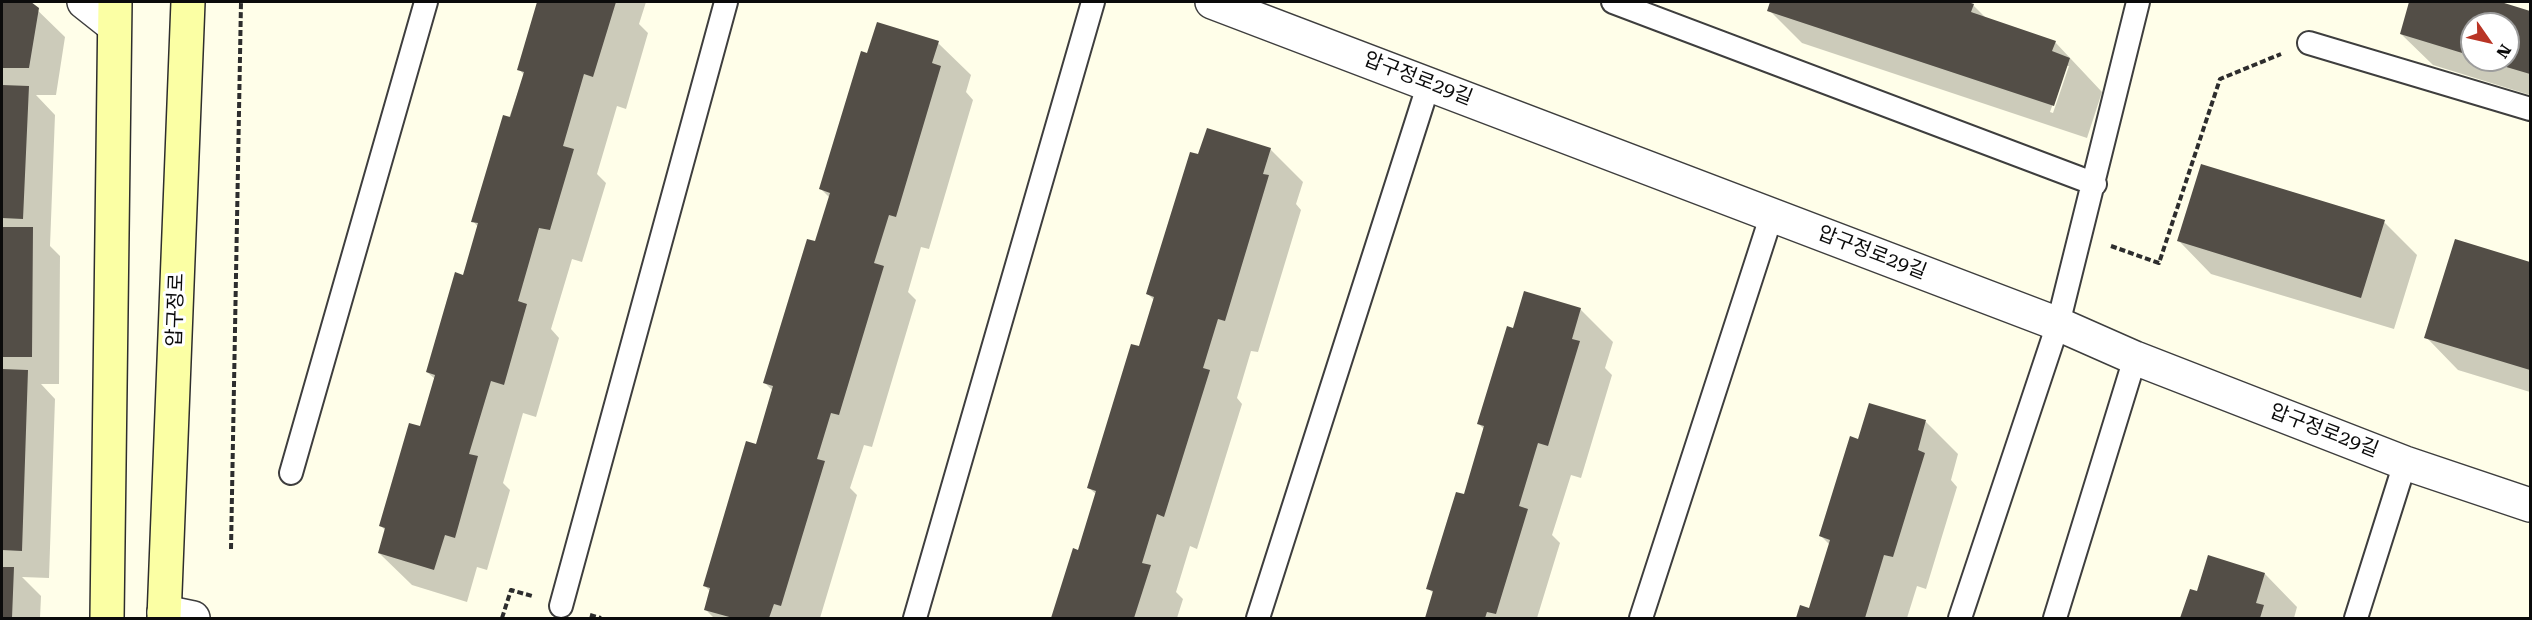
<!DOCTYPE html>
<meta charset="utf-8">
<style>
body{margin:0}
#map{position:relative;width:2532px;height:620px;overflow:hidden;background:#fffee9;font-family:"Roboto Serif",serif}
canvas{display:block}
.frame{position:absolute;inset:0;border:3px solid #0b0b0b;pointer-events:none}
.north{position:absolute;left:2460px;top:12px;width:60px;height:60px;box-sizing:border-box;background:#fff;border:2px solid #9d9d9d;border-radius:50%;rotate:124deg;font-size:16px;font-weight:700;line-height:24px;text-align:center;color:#0b0b0b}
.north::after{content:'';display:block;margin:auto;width:21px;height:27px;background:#b93425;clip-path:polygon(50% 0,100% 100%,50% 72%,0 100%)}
</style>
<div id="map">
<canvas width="2532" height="620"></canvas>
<div class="frame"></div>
<div class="north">N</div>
</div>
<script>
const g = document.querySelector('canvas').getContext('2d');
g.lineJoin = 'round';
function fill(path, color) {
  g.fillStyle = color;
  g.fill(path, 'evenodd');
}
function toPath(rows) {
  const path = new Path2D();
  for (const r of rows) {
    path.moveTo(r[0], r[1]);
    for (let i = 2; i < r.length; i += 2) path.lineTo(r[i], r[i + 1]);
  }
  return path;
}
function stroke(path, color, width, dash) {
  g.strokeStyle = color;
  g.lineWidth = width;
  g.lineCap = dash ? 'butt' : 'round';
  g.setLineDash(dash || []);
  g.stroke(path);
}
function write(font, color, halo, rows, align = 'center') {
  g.font = font + ' "Roboto Serif","Noto Sans KR",serif';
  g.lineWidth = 6;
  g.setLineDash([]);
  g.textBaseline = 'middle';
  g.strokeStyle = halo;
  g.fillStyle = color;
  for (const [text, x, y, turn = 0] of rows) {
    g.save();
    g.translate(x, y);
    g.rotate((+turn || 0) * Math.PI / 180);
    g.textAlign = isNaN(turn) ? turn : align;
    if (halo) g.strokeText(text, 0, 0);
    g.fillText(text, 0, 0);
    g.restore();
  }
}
const shadow = toPath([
 [2,2,29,2,65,37,56,95,36,95,55,115,50,246,60,256,59,384,41,384,55,399,49,578,22,577,41,596,40,618,2,618],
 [539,2,646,2,639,24,648,33,626,109,617,106,597,174,606,183,582,262,572,259,551,329,559,338,536,417,523,413,503,483,510,490,487,570,477,567,467,602,412,585,379,553,386,531,381,526,421,428,435,379,427,372,464,277,478,227,473,221,524,75,519,69],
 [1772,2,1963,2,1973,5,1988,20,2055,42,2102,92,2087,138,1802,43,1769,10],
 [2066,66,2069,66,2053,113,2050,112],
 [2411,2,2496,2,2530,13,2530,95,2433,65,2401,34],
 [2472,24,2508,24,2508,60,2472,60],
 [938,43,971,75,966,92,973,100,929,249,921,247,908,292,916,300,872,447,864,445,850,488,857,495,820,618,714,618,705,609,710,591,705,586,757,446,773,391,765,383,816,243,830,198,821,189,868,55],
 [1270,149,1303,182,1296,204,1301,210,1258,352,1251,351,1237,398,1242,404,1197,549,1190,546,1176,592,1183,599,1177,618,1053,618,1074,550,1079,552,1097,495,1089,488,1155,301,1148,294,1199,156],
 [2384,222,2417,255,2394,329,2211,274,2179,241],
 [2456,241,2530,264,2530,392,2458,370,2426,337],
 [1580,309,1613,342,1605,368,1612,375,1581,478,1571,475,1552,535,1560,543,1537,618,1427,618,1434,594,1428,588,1465,496,1485,430,1478,423,1514,330],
 [1870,405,1926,422,1958,454,1951,480,1957,487,1926,589,1917,586,1907,618,1798,618,1801,607,1810,610,1830,545,1821,536,1859,441],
 [2265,574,2297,607,2294,618,2182,618,2191,591,2198,593]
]);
const building = toPath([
 [2,2,31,2,39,8,29,68,2,68],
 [537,2,616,2,593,77,584,74,563,146,574,149,550,230,539,228,518,301,527,304,504,385,491,381,469,454,478,456,455,538,445,535,434,570,378,553,385,528,379,526,409,423,420,426,435,375,426,372,455,272,463,275,478,223,471,222,503,115,510,117,524,72,517,70],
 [1770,2,1968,2,1974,4,1971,12,2056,41,2052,51,2070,58,2054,106,1767,11],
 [2409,2,2501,2,2530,11,2530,74,2486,61,2508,60,2508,24,2472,24,2472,56,2400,34],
 [877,22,939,41,932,63,941,66,896,217,889,215,874,263,884,266,839,415,831,413,817,459,825,461,781,606,774,604,769,618,733,618,704,610,710,588,703,586,746,441,756,444,773,386,763,383,807,239,815,241,830,193,819,189,861,51,867,53],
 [2,85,29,86,23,219,2,218],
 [1207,128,1271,148,1263,174,1269,175,1225,321,1218,319,1203,368,1210,370,1164,517,1157,514,1142,563,1151,565,1134,618,1051,618,1073,548,1078,550,1096,491,1087,488,1131,344,1139,346,1154,297,1146,294,1190,152,1198,154],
 [2201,164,2385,220,2361,298,2177,241],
 [2,227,33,227,32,357,2,357],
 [2455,239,2530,262,2530,370,2424,338],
 [1524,291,1581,308,1572,339,1580,341,1548,446,1538,443,1519,506,1528,509,1496,614,1487,612,1485,618,1425,618,1433,591,1426,589,1456,492,1464,494,1484,426,1477,424,1507,326,1513,328],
 [2,369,28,370,22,551,2,550],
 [1869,403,1926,420,1918,450,1925,453,1893,557,1884,555,1865,618,1796,618,1800,605,1809,608,1830,540,1819,536,1850,436,1858,439],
 [2208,555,2265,573,2256,603,2264,605,2260,618,2180,618,2190,589,2197,591],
 [2,567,14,567,12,618,2,618]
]);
const path = toPath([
 [2111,246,2159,263,2220,79,2281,54],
 [231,549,241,2],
 [590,615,601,618],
 [502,618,511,590,532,596]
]);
const service = toPath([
 [1613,2,2095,184],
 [2309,43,2530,109],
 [291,473,426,2],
 [561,606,726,2],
 [915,618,1093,2],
 [1258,618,1429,83],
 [1641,618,1772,214],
 [1960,618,2058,324,2138,2],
 [2055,618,2135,358],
 [2356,618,2405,463]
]);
const minor = toPath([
 [84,2,113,25],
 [1212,2,2058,324,2135,358,2405,463,2530,505],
 [164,612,193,618]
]);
const secondary = toPath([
 [107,618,115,2],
 [164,618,188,2]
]);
const streetNames = [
 ["압구정로29길",1418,79,21],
 ["압구정로29길",1872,253,21],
 ["압구정로",176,310,-88],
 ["압구정로29길",2324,431,21]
];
fill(shadow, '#0003');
fill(building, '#534e47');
stroke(service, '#3e3e3e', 26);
stroke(minor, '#3e3e3e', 36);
stroke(secondary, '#2d2d2d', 36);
stroke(path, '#2d2d2d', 4, [6, 3]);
stroke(service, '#fff', 22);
stroke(minor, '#fff', 33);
stroke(secondary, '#fbffa4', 33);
write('20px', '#0b0b0b', '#fff', streetNames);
</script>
